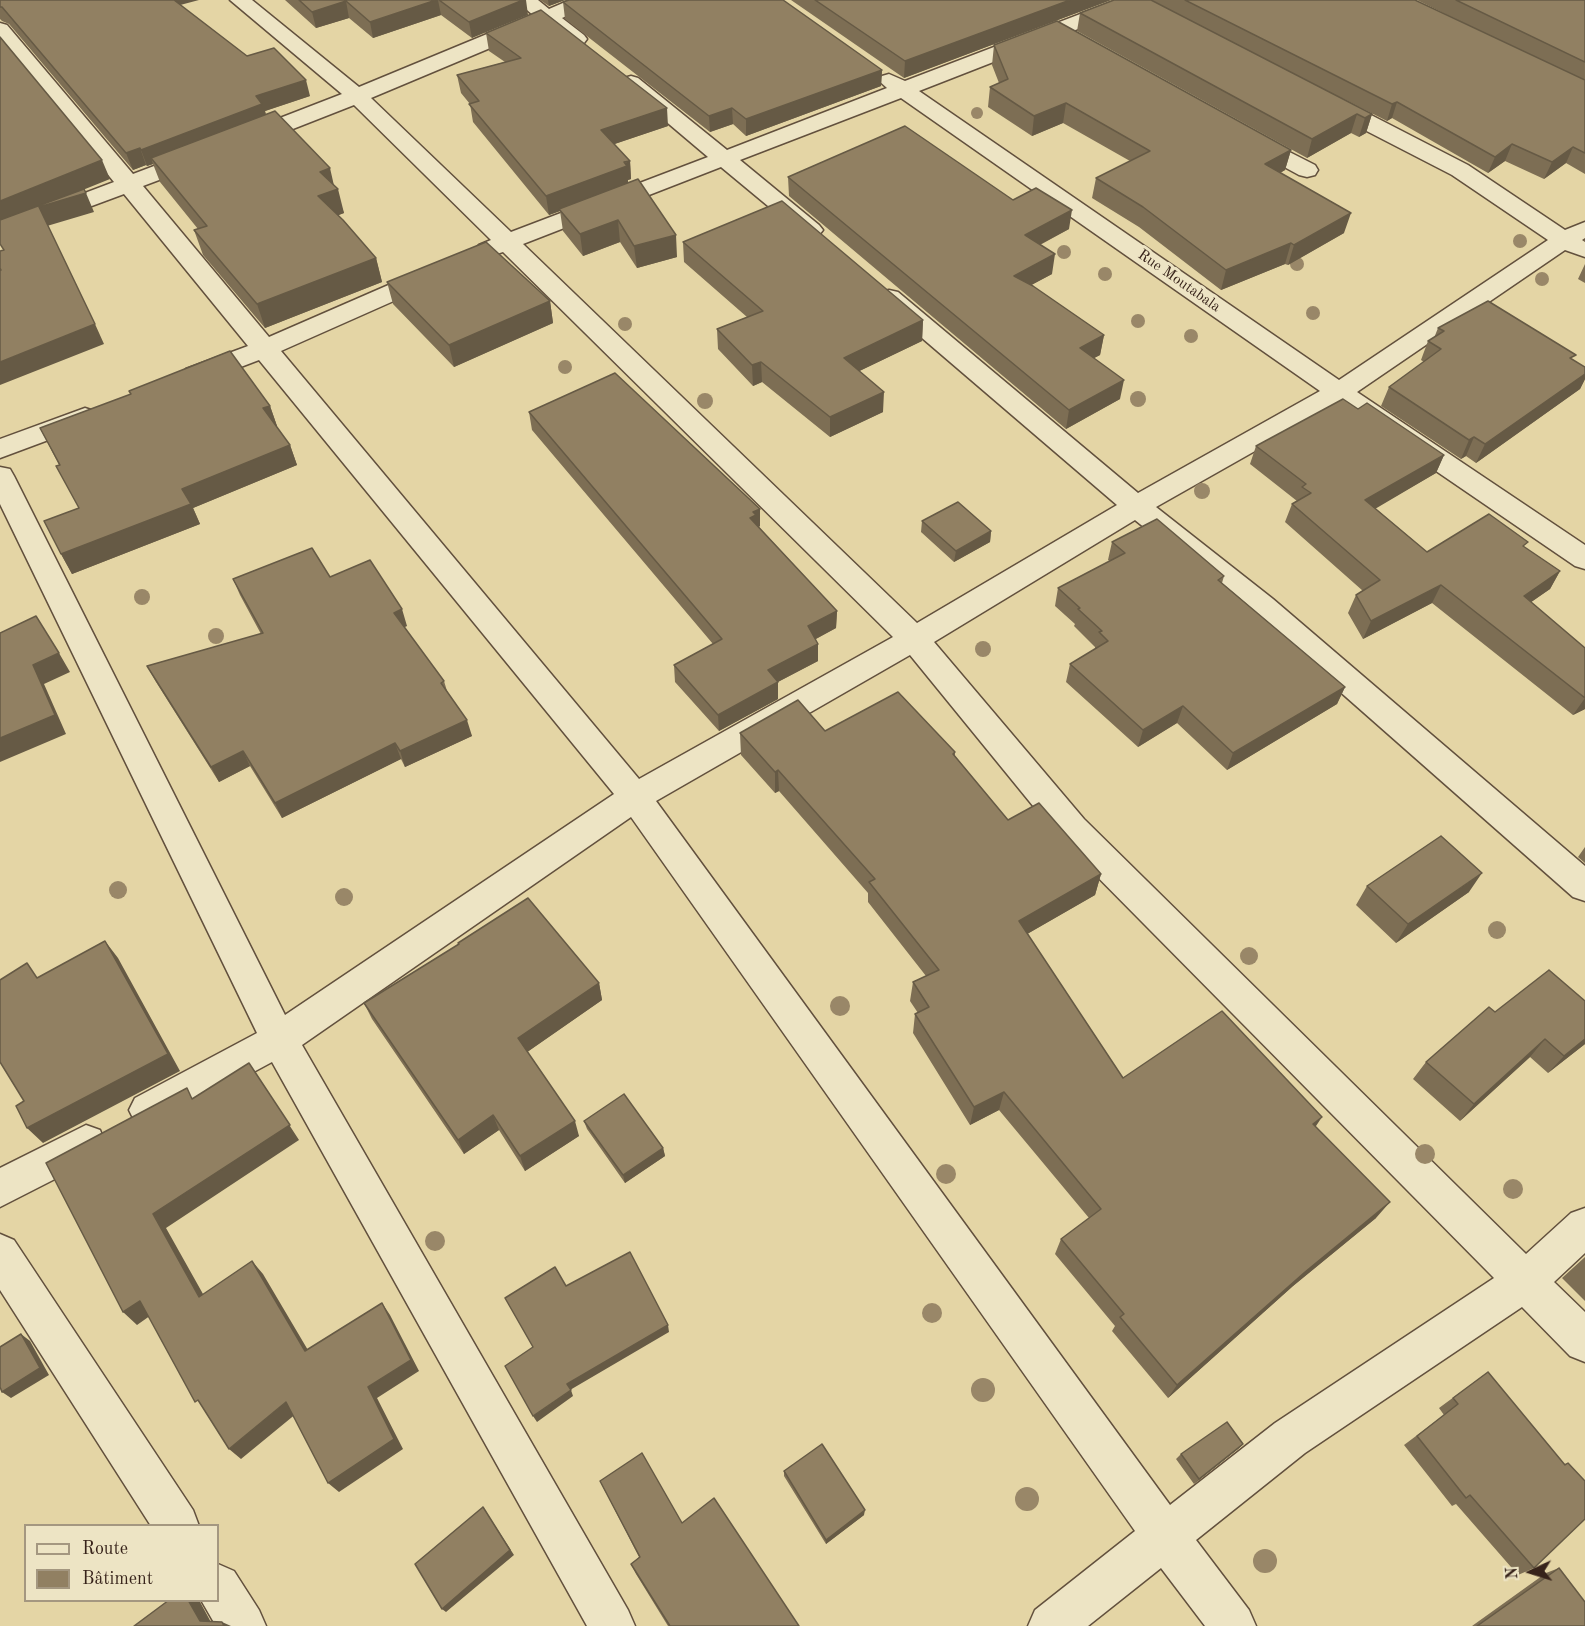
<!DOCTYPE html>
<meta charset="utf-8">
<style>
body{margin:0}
#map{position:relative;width:1585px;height:1626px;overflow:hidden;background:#e4d5a5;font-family:"Old Standard TT",serif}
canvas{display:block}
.legend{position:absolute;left:24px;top:1524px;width:195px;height:78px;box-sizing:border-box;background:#ede4c4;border:2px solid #a49780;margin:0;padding:8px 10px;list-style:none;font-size:18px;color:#37231a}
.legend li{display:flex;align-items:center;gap:12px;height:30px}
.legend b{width:30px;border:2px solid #a49780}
.north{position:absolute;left:1501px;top:1542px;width:60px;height:60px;-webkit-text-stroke:4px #ede4c4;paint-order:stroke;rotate:266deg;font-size:16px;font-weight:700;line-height:24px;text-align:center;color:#37231a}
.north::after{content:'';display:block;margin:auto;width:21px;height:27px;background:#37231a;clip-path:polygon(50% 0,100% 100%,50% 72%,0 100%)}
</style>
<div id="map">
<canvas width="1585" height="1626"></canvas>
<ul class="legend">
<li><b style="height:8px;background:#ede4c4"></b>Route</li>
<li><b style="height:16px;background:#918062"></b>Bâtiment</li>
</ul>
<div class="north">N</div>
</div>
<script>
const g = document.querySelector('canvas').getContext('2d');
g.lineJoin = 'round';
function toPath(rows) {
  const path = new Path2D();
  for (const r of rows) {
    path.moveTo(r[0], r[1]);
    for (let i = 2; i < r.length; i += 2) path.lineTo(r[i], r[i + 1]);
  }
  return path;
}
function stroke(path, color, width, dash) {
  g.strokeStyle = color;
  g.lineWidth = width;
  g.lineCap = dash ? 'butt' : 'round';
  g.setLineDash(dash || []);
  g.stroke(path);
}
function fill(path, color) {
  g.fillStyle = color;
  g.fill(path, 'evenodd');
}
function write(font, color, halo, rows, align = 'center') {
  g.font = font + ' "Old Standard TT",serif';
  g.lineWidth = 6;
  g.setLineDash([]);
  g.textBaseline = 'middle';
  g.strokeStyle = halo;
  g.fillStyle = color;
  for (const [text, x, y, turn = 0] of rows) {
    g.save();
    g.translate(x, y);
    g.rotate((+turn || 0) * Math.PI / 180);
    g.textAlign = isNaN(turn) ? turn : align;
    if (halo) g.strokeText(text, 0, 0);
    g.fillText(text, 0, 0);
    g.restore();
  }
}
const minor = toPath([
 [230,0,252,0,359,87,533,15,515,0,538,0,549,9,570,0,597,0,594,4,562,18,584,35,587,39,584,43,577,45,570,43,545,25,371,98,511,232,708,157,624,86,620,82,624,78,631,76,638,78,727,150,887,88,878,80,882,76,889,74,905,81,1117,0,1145,0,1142,4,919,91,1339,380,1548,240,1452,175,1322,108,1319,103,1322,98,1330,97,1338,98,1468,165,1565,230,1585,222,1585,238,1582,240,1585,242,1585,257,1565,250,1357,392,1585,545,1585,569,1575,566,1338,404,1156,507,1273,599,1585,866,1585,901,1573,897,1253,615,1135,520,934,642,1084,819,1526,1254,1571,1213,1585,1208,1585,1253,1554,1282,1585,1312,1585,1362,1570,1356,1522,1307,1305,1453,1196,1540,1249,1610,1256,1626,1205,1626,1161,1568,1088,1626,1028,1626,1035,1610,1135,1531,631,817,302,1045,628,1610,635,1626,587,1626,272,1062,161,1122,148,1128,135,1122,129,1110,135,1098,257,1033,0,504,0,467,10,469,14,476,285,1015,614,794,259,360,204,381,195,383,186,381,182,375,186,369,248,346,124,194,0,240,0,225,114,182,0,42,0,23,7,25,133,174,191,152,199,150,207,152,210,157,207,162,143,186,269,337,423,270,432,268,441,270,444,275,441,280,281,351,639,779,893,637,503,252,487,257,479,255,475,250,479,245,491,240,354,105,252,145,244,147,236,145,233,140,236,135,342,94,230,0],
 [901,98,1320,391,1138,493,898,292,889,290,880,292,877,297,880,302,1117,505,917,623,523,244,721,167,803,235,811,237,819,235,823,230,819,225,740,160,901,98],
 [910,655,1060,839,1494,1278,1275,1423,1170,1505,656,801,910,655],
 [1250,132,1315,165,1318,170,1315,175,1307,177,1299,175,1242,144,1239,139,1242,134,1250,132],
 [85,408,94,411,98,417,94,423,0,458,0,439,85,408],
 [86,1125,100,1130,105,1143,100,1156,0,1207,0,1168,86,1125],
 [0,1234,14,1240,193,1510,199,1526,151,1526,0,1290,0,1234],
 [218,1564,234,1571,259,1610,266,1626,216,1626,201,1600,218,1600,218,1564]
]);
const trees = [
 [977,113,6],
 [1520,241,7],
 [1064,252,7],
 [1297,264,7],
 [1105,274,7],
 [1542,279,7],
 [1313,313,7],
 [1138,321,7],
 [625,324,7],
 [1191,336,7],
 [565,367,7],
 [1138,399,8],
 [705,401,8],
 [1202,491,8],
 [142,597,8],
 [216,636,8],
 [983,649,8],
 [118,890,9],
 [344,897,9],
 [1497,930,9],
 [1249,956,9],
 [840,1006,10],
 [1425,1154,10],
 [946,1174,10],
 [1513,1189,10],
 [435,1241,10],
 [932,1313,10],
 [983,1390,12],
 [1027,1499,12],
 [1265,1561,12]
];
const wall = toPath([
 [0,0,180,5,247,56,310,96,265,111,266,115,334,186,344,213,338,215,376,258,382,282,265,328,203,255,194,230,198,229,160,182,153,164,147,166,146,165,133,170,9,24,2,21,0,19],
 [285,0,526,0,472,38,441,15,373,38,349,18,316,28],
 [540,0,565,0,549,6],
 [791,0,1111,0,904,78],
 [1114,0,1415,0,1474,28,1417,0,1585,0,1585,174,1566,163,1544,179,1505,161,1488,173,1392,118,1387,121,1340,97,1372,114,1366,133,1359,137,1351,133,1307,158,1077,31,1080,13],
 [563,2,882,70,881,86,746,136,733,124,710,132,565,19],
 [486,33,668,126,614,144,630,161,631,179,628,180,628,183,677,257,637,268,620,242,583,256,563,231,560,211,549,215,473,122,470,104,461,93,457,75,505,62,489,51],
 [994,45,1291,150,1285,170,1280,173,1344,233,1288,265,1285,264,1221,290,1139,227,1092,198,1096,178,1130,161,1063,123,1032,136,988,107,990,87,999,83,992,65],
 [788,177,1013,200,1069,229,1040,245,1052,274,1031,285,1104,335,1100,355,1094,358,1120,399,1066,429,789,196],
 [683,242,923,320,922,341,859,371,883,412,830,437,762,382,753,386,718,349,717,329,747,317,684,262],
 [1585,264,1585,283,1578,279],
 [387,282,550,301,553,323,454,367,393,304],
 [1438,328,1573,360,1585,367,1585,379,1580,389,1476,463,1466,456,1461,459,1381,406,1389,387,1424,362,1421,360,1428,341,1434,338],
 [270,406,277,426,276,426,290,445,297,465,193,508,200,524,72,574,61,554,79,508,59,465,40,428],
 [1358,409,1444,455,1436,473,1375,508,1427,552,1526,548,1560,571,1550,589,1531,602,1585,648,1585,709,1573,715,1432,603,1363,639,1348,613,1356,595,1363,591,1285,522,1292,504,1297,501,1250,464,1256,446],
 [529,412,760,526,759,527,837,611,836,628,816,639,818,661,778,682,778,699,719,731,675,682,674,665,713,644,532,430],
 [922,521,991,531,990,542,954,562,921,532],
 [1112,542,1224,576,1222,583,1345,687,1337,704,1227,770,1177,723,1138,747,1066,682,1070,664,1095,649,1095,647,1074,626,1075,624,1055,606,1058,588,1110,561,1108,560],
 [330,577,407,626,404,627,444,681,447,691,472,736,405,767,401,759,282,818,250,766,219,782,156,682,147,666,261,634,240,595,233,579],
 [825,731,955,752,955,756,1008,820,1101,874,1095,895,1027,934,1123,1078,1316,1127,1376,1218,1293,1286,1168,1398,1112,1331,1115,1326,1055,1254,1061,1239,1089,1218,999,1110,970,1125,913,1033,915,1014,918,1013,910,1001,913,982,926,976,868,902,868,893,779,791,775,793,741,755,740,733],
 [1585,847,1585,863,1578,857],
 [1367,886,1469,892,1396,943,1356,905],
 [458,943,599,983,602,1000,527,1052,579,1136,525,1171,499,1130,464,1154,372,1019,364,1003,458,945],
 [1585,1001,1585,1044,1548,1073,1530,1057,1460,1121,1413,1079,1426,1062,1495,1012],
 [584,1121,663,1148,665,1156,625,1183,587,1129],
 [1585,1257,1585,1301,1562,1278],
 [1488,1372,1564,1464,1568,1463,1534,1568,1518,1575,1456,1504,1452,1506,1404,1445,1444,1415,1439,1408],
 [1243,1444,1238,1449,1194,1484,1176,1459,1181,1454],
 [784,1471,864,1515,826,1544,784,1476],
 [600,1481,682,1523,799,1626,668,1626,636,1574,631,1564,639,1557],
 [1559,1568,1585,1626,1472,1626,1546,1573]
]);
const shadedWall = toPath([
 [166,0,199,0,169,8],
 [436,0,438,0,441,15,373,38,370,22],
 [523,0,526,0,528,15,472,38,469,22],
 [548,0,565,0,549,6],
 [1070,0,1111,0,904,78,905,61],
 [346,1,349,18,316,28,312,12],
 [882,70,881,86,746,136,746,119],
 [306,80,310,96,265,111,267,120,151,158,153,164,147,166,141,150,256,96],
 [1397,102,1392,118,1387,121,1392,104],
 [1066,103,1063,123,1032,136,1034,116],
 [667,108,668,126,603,148,601,130],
 [732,108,733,124,710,132,709,116],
 [1357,114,1351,133,1307,158,1312,139],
 [1372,114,1366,133,1359,137,1365,118],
 [1512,144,1505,161,1488,173,1495,157],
 [1573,147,1566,163,1544,179,1552,162],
 [140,148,146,165,133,170,126,153],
 [1291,150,1285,170,1259,185,1265,164],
 [102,160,110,179,53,202,86,193,94,212,47,226,0,224,0,201],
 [630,161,631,179,628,180,628,184,559,209,560,211,549,215,546,196],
 [330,168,335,190,338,189,344,213,324,221,318,196,320,172],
 [1072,210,1069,229,1022,254,1025,235],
 [1351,213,1344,233,1288,265,1294,245],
 [618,220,620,242,583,256,580,234],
 [676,235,677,257,637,268,634,246],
 [1291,243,1285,264,1221,290,1226,270],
 [1055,254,1052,274,1011,296,1014,276],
 [376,258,382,282,265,328,257,304],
 [550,301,553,323,454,367,449,345],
 [923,320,922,341,843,379,844,358],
 [95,324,104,344,0,385,0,362],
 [1104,335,1100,355,1077,367,1080,348],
 [761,362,762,382,753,386,752,365],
 [1585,374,1585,379,1580,389,1476,463,1485,444],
 [1124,380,1120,399,1066,429,1069,410],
 [884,392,883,412,830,437,830,417],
 [270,406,277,426,270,429,263,408],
 [1474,437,1466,456,1461,459,1469,440],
 [290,445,297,465,193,508,200,524,72,574,61,554,182,489],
 [1444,455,1436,473,1358,519,1365,500],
 [760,509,760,526,756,528,750,518,753,512],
 [991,531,990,542,954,562,956,551],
 [1560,571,1550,589,1514,614,1524,596],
 [1441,585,1432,603,1363,639,1371,621],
 [402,609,407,626,399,629,394,613],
 [837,611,836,628,808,643,808,626],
 [818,644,818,661,768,687,768,670],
 [59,653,70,672,44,684,66,734,0,762,0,738,33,665],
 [778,682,778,699,719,731,718,715],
 [1345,687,1337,704,1227,770,1233,753],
 [1585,698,1585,709,1573,715],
 [1183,706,1177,723,1138,747,1143,730],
 [467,720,472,736,405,767,400,751],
 [395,743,401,759,282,818,275,803],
 [243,751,250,766,219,782,211,767],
 [778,770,779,791,775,793,775,772],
 [1482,873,1469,892,1396,943,1408,924],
 [1101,874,1095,895,1015,941,1019,921],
 [105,941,118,958,180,1071,43,1143,27,1128],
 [599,983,602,1000,523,1055,518,1038],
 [1545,1039,1530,1057,1460,1121,1474,1104],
 [1585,1039,1585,1044,1548,1073,1564,1056],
 [249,1063,299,1140,166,1228,212,1310,199,1297,153,1214],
 [1004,1092,999,1110,970,1125,974,1107],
 [493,1115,499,1130,464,1154,458,1140],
 [1322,1117,1310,1135,1313,1124],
 [575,1121,579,1136,525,1171,520,1156],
 [663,1148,665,1156,625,1183,623,1175],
 [1390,1202,1376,1218,1293,1286,1168,1398,1177,1385,1305,1272],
 [252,1261,263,1274,315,1362,305,1351],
 [140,1301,154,1313,137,1325,123,1312],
 [382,1303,390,1315,419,1371,377,1398,403,1449,339,1492,328,1483,368,1387],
 [668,1325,669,1332,570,1390,567,1384],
 [21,1334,30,1341,49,1375,11,1398,2,1392],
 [571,1390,573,1396,537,1422,533,1416],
 [286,1402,297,1413,241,1459,229,1449],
 [1243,1444,1238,1449,1194,1484,1199,1479],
 [483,1507,514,1555,446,1612,442,1609],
 [865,1510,864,1515,826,1544,826,1540],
 [188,1600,199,1600,213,1626,200,1621],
 [222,1622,231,1626,224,1626]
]);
const building = toPath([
 [0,0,174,0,247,56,274,48,306,80,256,96,262,104,141,150,140,148,126,153,2,7,0,7,0,0],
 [299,0,436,0,370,22,346,1,312,12,299,0],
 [439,0,523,0,469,22,439,0],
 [569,0,783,0,882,70,746,119,732,108,709,116,563,2,569,0],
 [815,0,1070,0,905,61,815,0],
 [1114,0,1151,0,1372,114,1365,118,1357,114,1312,139,1080,13,1114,0],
 [1185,0,1415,0,1585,80,1585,153,1573,147,1552,162,1512,144,1495,157,1397,102,1392,104,1185,0],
 [1456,0,1585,0,1585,62,1456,0],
 [541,10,667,108,601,130,630,161,624,162,627,166,546,196,469,104,479,101,457,75,521,58,486,33,541,10],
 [1057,21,1291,150,1265,164,1351,213,1294,245,1291,243,1226,270,1143,207,1096,178,1150,151,1066,103,1034,116,990,87,1008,79,994,45,1057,21],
 [0,37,102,160,0,201,0,37],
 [275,111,330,168,320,172,338,189,318,196,343,220,376,258,257,304,194,230,207,226,151,158,275,111],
 [905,126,1013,200,1036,188,1072,210,1025,235,1055,254,1014,276,1033,286,1104,335,1080,348,1124,380,1069,410,788,177,905,126],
 [638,179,676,235,634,246,618,220,580,234,559,209,638,179],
 [84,189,86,193,39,207,95,324,0,362,0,271,1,270,0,268,0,251,4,250,0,244,0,220,84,189],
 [782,201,923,320,844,358,884,392,830,417,761,362,752,365,717,329,763,311,683,242,782,201],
 [486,242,550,301,449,345,387,282,486,242],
 [1488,301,1576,355,1570,358,1585,367,1585,374,1485,444,1474,437,1469,440,1389,387,1441,349,1428,341,1444,331,1438,328,1488,301],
 [230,351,270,406,263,408,290,445,182,489,191,504,61,554,44,521,79,508,56,466,60,465,40,428,131,394,129,391,230,351],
 [615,373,760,509,753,512,756,515,750,518,837,611,808,626,818,644,768,670,778,682,718,715,674,665,722,639,529,412,615,373],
 [1343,399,1358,409,1367,403,1444,455,1365,500,1427,552,1489,514,1528,542,1523,546,1560,571,1524,596,1585,648,1585,698,1441,585,1371,621,1356,595,1380,580,1292,504,1311,493,1302,487,1306,484,1256,446,1343,399],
 [958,502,991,531,956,551,922,521,958,502],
 [1157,519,1224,576,1218,580,1345,687,1233,753,1183,706,1143,730,1070,664,1108,641,1099,632,1102,631,1078,609,1080,608,1058,588,1125,553,1112,542,1157,519],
 [312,548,330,577,370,560,402,609,394,613,444,681,441,683,467,720,400,751,395,743,275,803,243,751,211,767,147,666,263,633,233,579,312,548],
 [36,616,59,653,33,665,55,715,0,738,0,633,36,616],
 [898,692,955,752,953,754,1008,820,1039,803,1101,874,1019,921,1123,1078,1222,1011,1322,1117,1313,1124,1390,1202,1305,1272,1177,1385,1120,1317,1124,1314,1061,1239,1101,1209,1004,1092,974,1107,915,1014,929,1007,913,982,939,970,869,882,875,879,778,770,775,772,740,733,798,700,825,731,898,692],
 [1441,836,1482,873,1408,924,1367,886,1441,836],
 [528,898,599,983,518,1038,575,1121,520,1156,493,1115,458,1140,364,1003,459,944,458,943,528,898],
 [105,941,168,1054,27,1128,16,1106,24,1101,0,1062,0,980,27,963,37,978,105,941],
 [1549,970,1585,1001,1585,1039,1564,1056,1545,1039,1474,1104,1426,1062,1489,1007,1495,1012,1549,970],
 [249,1063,290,1125,153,1214,199,1297,252,1261,305,1351,382,1303,411,1360,368,1387,394,1439,328,1483,286,1402,229,1449,198,1400,195,1402,140,1301,123,1312,46,1163,187,1088,192,1099,249,1063],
 [624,1094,663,1148,623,1175,584,1121,624,1094],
 [630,1252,668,1325,567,1384,571,1390,533,1416,505,1366,533,1347,505,1298,555,1267,566,1286,630,1252],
 [21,1334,40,1368,2,1392,0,1387,0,1347,21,1334],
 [1488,1372,1565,1465,1568,1463,1585,1481,1585,1519,1534,1568,1470,1495,1466,1498,1417,1436,1458,1404,1453,1398,1488,1372],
 [1227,1422,1243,1444,1199,1479,1181,1454,1227,1422],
 [822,1444,865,1510,826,1540,784,1471,822,1444],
 [642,1453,682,1523,714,1498,799,1626,670,1626,631,1564,640,1557,600,1481,642,1453],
 [483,1507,510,1550,442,1609,415,1564,483,1507],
 [1559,1568,1585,1602,1585,1626,1477,1626,1559,1568],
 [169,1600,188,1600,200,1621,222,1622,224,1626,134,1626,169,1600]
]);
const farStreetnames = [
 ["Rue Moutabala",1179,281,35]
];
stroke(minor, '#62503d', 3);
fill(minor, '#ede4c4');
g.fillStyle = '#998768';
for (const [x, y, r] of trees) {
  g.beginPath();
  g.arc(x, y, r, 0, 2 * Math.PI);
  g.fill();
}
fill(wall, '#7d6e54');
fill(shadedWall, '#665a45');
fill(building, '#918062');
stroke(building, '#665a45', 1.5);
write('15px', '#37231a', '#ede4c4', farStreetnames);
</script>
